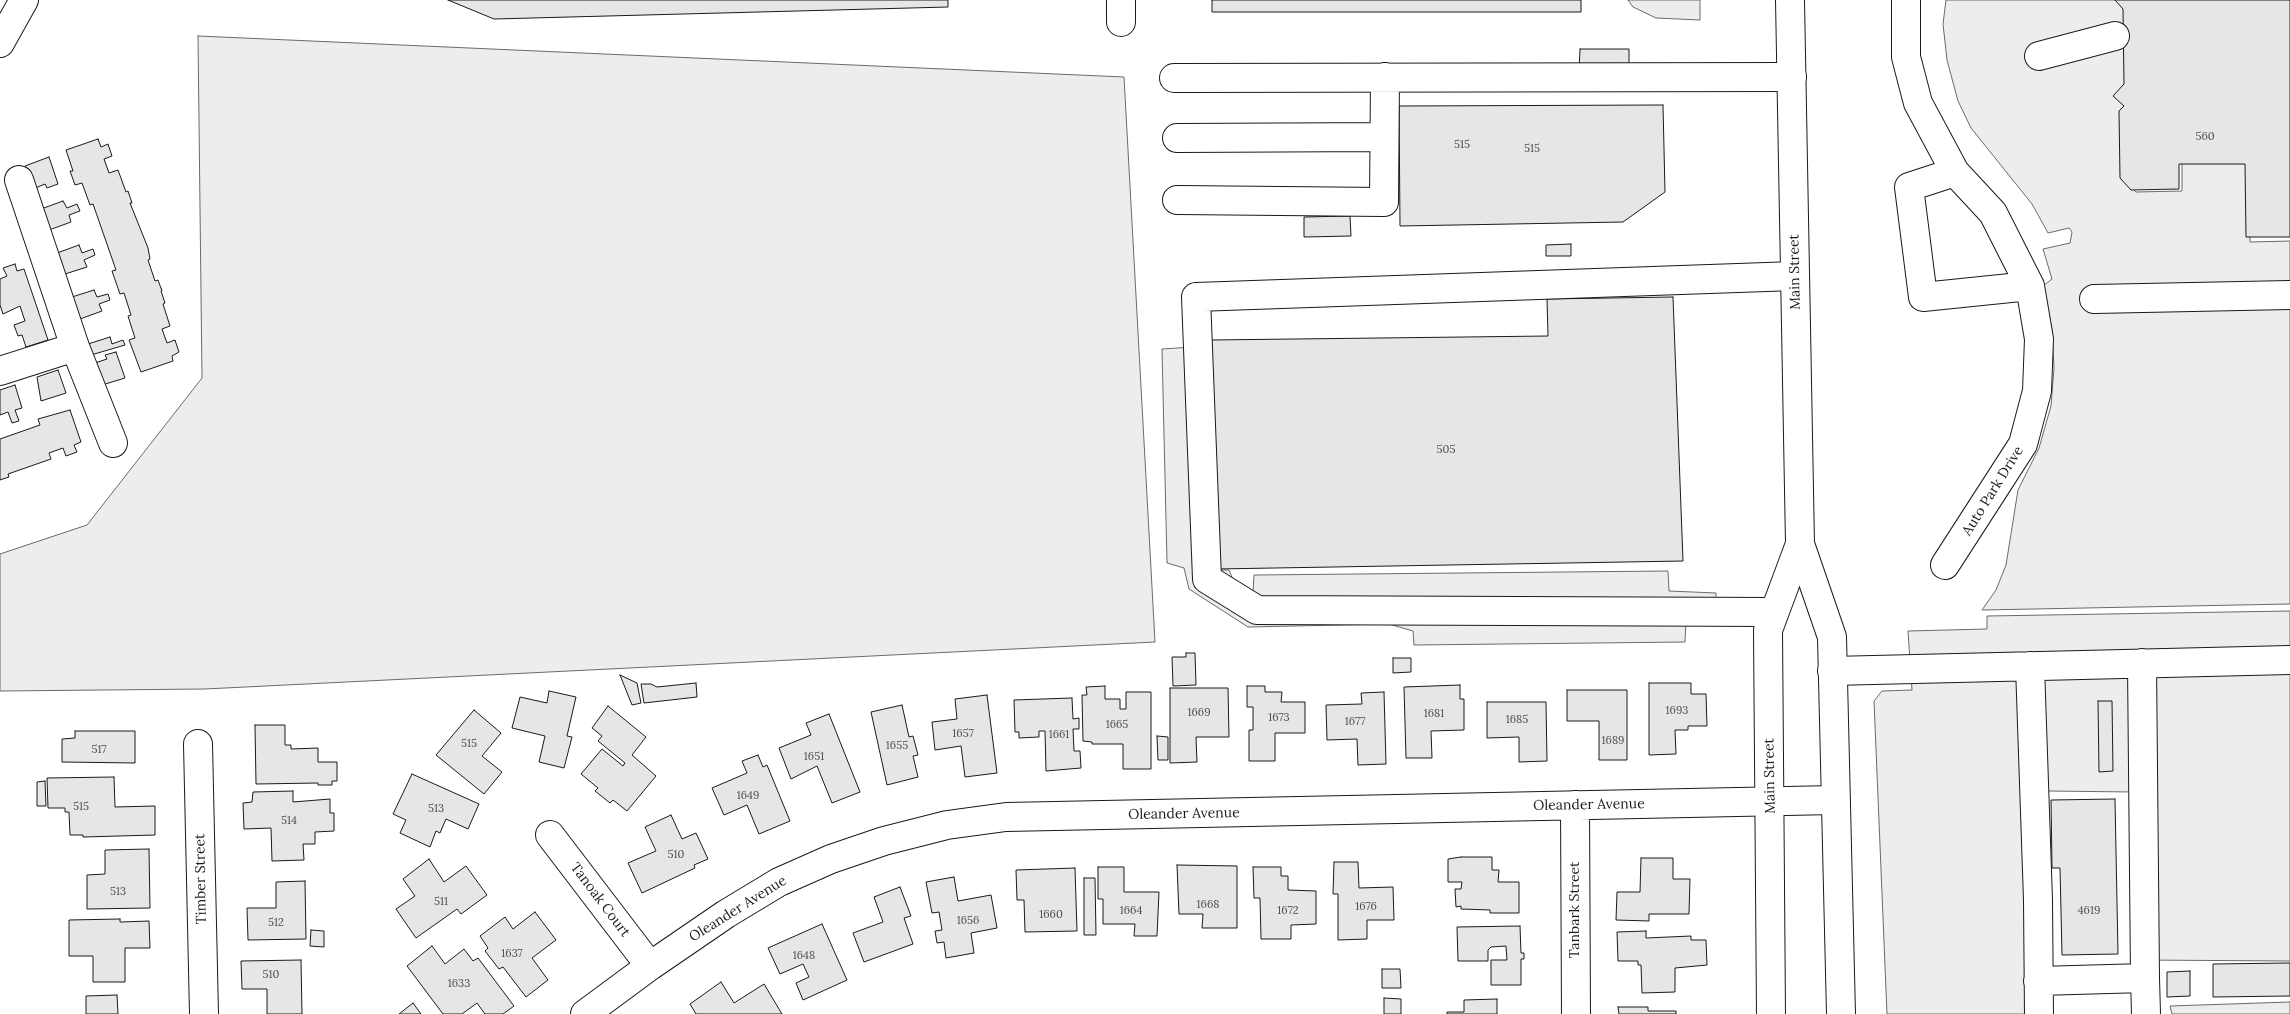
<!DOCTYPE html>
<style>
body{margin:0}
canvas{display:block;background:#fff}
</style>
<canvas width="2290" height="1014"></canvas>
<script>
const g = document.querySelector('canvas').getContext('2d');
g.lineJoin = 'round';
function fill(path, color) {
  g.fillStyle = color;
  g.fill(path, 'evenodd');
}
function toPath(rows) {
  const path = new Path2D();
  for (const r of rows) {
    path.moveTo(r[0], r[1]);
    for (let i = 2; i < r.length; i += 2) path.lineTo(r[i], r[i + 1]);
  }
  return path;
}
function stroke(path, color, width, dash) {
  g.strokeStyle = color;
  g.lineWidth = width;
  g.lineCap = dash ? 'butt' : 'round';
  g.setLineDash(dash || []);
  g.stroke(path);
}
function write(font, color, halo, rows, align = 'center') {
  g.font = font + ' Lora,serif';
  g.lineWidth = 4;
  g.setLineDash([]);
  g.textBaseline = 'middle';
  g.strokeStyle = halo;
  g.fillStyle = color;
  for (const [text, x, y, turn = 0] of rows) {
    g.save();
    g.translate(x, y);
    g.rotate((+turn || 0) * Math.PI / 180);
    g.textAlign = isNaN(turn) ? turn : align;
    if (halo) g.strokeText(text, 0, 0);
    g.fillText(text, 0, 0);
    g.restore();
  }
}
const built = toPath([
 [1628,0,1700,0,1700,20,1656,18,1633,7,1628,0],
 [1946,0,2117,0,2128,12,2128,109,2124,181,2136,192,2182,191,2182,160,2251,161,2250,242,2290,241,2290,604,1982,610,1996,590,2006,565,2018,490,2039,448,2051,406,2054,368,2052,330,2043,286,2052,279,2043,249,2070,243,2072,232,2069,228,2048,233,2032,204,1971,128,1958,101,1947,60,1943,24,1946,0],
 [198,36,1124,77,1155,642,205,689,0,691,0,554,87,525,202,378,198,36],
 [1209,346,1213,570,1229,570,1236,587,1253,594,1254,575,1668,571,1669,591,1716,593,1716,621,1686,621,1685,642,1414,645,1413,631,1389,624,1248,627,1189,589,1184,568,1167,563,1162,349,1209,346],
 [2290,611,2290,961,2139,960,2134,792,2048,791,2046,1014,1887,1014,1874,701,1882,691,1912,690,1908,631,1987,629,1987,616,2290,611],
 [2290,1002,2290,1014,2172,1014,2170,1006,2290,1002]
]);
const building = toPath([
 [448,0,948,0,948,7,494,19,448,0],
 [1212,0,1581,0,1581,12,1212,12,1212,0],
 [2115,0,2290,0,2290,237,2246,237,2245,164,2179,164,2179,189,2131,190,2120,178,2119,111,2124,106,2113,96,2124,84,2123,9,2115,0],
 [1580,49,1629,49,1629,71,1579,72,1580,49],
 [1663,105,1665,192,1623,222,1400,226,1399,106,1663,105],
 [98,139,101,147,108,144,112,156,104,159,109,173,118,170,126,192,128,191,132,203,130,203,148,248,150,259,148,260,155,281,158,280,162,291,161,291,165,303,163,304,170,326,162,329,167,343,175,340,179,352,172,356,173,361,141,372,129,340,135,338,128,316,131,315,124,293,120,294,112,271,116,270,93,204,90,205,82,183,75,185,70,171,73,171,66,150,98,139],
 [49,157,58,184,47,188,45,184,33,189,25,166,49,157],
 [63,201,67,208,77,204,80,211,69,215,71,222,49,230,41,209,63,201],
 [1350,216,1351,236,1304,237,1304,217,1350,216],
 [1571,244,1571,256,1546,256,1546,245,1571,244],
 [79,245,82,253,93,249,95,255,84,260,87,267,65,274,57,253,79,245],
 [15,264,17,271,24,269,48,340,26,347,22,335,18,336,14,325,25,321,20,306,3,314,0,305,0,279,7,276,3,268,15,264],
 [94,290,97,297,108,294,110,300,99,304,102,311,80,319,72,297,94,290],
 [1673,297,1683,561,1216,569,1210,340,1548,336,1547,299,1673,297],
 [110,337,112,344,123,340,125,345,91,355,88,344,110,337],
 [116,352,125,378,102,385,95,363,107,359,105,355,116,352],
 [58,370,66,393,41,401,37,377,58,370],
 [15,385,22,408,15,410,19,421,12,423,8,412,0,415,0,390,15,385],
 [70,410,81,442,74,445,77,452,66,456,63,448,49,453,51,459,8,474,9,477,0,480,0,439,40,425,38,419,70,410],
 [1186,653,1195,653,1196,685,1173,686,1172,657,1186,657,1186,653],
 [1393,658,1411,658,1411,672,1393,673,1393,658],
 [620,675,637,683,641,703,632,705,620,675],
 [696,683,697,697,644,703,641,684,651,684,657,687,696,683],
 [1649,683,1691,683,1691,694,1706,694,1707,726,1688,726,1688,730,1675,730,1676,754,1649,755,1649,683],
 [1460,685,1460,699,1464,699,1464,730,1431,731,1432,758,1406,758,1404,687,1460,685],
 [1105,686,1105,699,1120,699,1120,709,1126,709,1126,692,1151,692,1151,769,1123,769,1123,744,1092,744,1092,742,1083,741,1082,695,1087,695,1086,687,1105,686],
 [1247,686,1265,686,1265,692,1282,692,1281,702,1305,702,1305,733,1275,733,1275,761,1249,761,1249,730,1253,730,1253,707,1247,707,1247,686],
 [1170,688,1228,688,1229,737,1196,737,1197,762,1170,763,1170,688],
 [1567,690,1627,690,1627,760,1599,760,1599,721,1567,721,1567,690],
 [549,691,576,697,567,736,572,737,564,768,539,762,545,736,512,728,520,697,547,703,549,691],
 [1384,692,1386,764,1358,765,1357,739,1327,740,1326,705,1362,704,1361,693,1384,692],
 [987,695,997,773,965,777,961,746,935,750,932,722,957,719,955,699,987,695],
 [1072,698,1073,719,1079,718,1079,729,1073,729,1074,751,1080,751,1081,768,1046,771,1045,731,1039,731,1039,737,1019,738,1019,732,1015,732,1014,700,1072,698],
 [2098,701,2112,701,2113,771,2099,772,2098,701],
 [1487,702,1546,702,1547,761,1519,762,1519,737,1487,738,1487,702],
 [902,705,909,737,913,736,918,755,913,756,918,777,887,785,871,712,902,705],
 [608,706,646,737,632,755,656,776,627,811,613,800,610,803,595,791,598,788,581,774,602,749,623,766,625,763,598,741,602,736,592,728,608,706],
 [474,710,501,733,482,756,502,772,484,794,436,755,474,710],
 [829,714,860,792,832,803,817,766,791,779,779,748,811,735,806,723,829,714],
 [255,725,285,725,285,745,291,745,291,749,318,748,318,762,337,762,337,781,332,781,332,785,318,785,318,783,256,784,255,725],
 [75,731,135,731,135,763,62,762,62,739,75,738,75,731],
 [1157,736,1168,737,1168,760,1158,760,1157,736],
 [758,755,763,767,767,765,790,821,759,834,747,805,724,815,712,788,747,773,742,761,758,755],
 [412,774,479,804,468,829,446,819,440,833,436,831,430,847,400,833,406,820,393,814,412,774],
 [114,777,115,807,155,806,155,835,83,837,83,835,70,835,69,812,65,812,65,808,48,808,47,778,114,777],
 [45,781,46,806,37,806,37,782,45,781],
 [293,791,293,802,330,799,330,813,334,813,334,831,315,832,315,844,303,844,304,860,272,861,271,828,244,829,243,803,252,802,253,792,293,791],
 [2115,799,2118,954,2062,955,2060,868,2052,868,2051,800,2115,799],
 [671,815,682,839,696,833,708,859,694,865,695,868,642,893,628,863,656,851,645,827,671,815],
 [149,849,150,908,87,909,87,875,105,874,105,850,149,849],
 [1461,857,1492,857,1492,870,1499,870,1498,882,1519,882,1519,913,1490,913,1490,910,1461,909,1461,906,1456,907,1455,889,1461,889,1462,882,1448,882,1448,859,1461,857],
 [1641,858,1673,858,1673,879,1690,879,1689,914,1649,914,1649,921,1616,920,1617,892,1640,892,1641,858],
 [429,859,444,882,466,866,487,895,461,914,457,909,416,938,396,909,415,896,403,879,429,859],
 [1334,862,1358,862,1359,888,1393,887,1394,920,1367,920,1367,939,1338,940,1338,894,1333,894,1334,862],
 [1177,865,1237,866,1237,928,1202,928,1203,914,1179,914,1177,865],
 [1098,867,1124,867,1124,892,1159,892,1157,936,1134,936,1135,924,1103,924,1103,899,1098,899,1098,867],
 [1253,867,1281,867,1281,876,1288,876,1288,890,1316,891,1316,924,1291,925,1291,939,1261,939,1260,898,1254,898,1253,867],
 [1075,868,1077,931,1025,932,1024,900,1017,900,1016,870,1075,868],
 [954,877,958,901,991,895,997,928,971,933,974,953,946,958,944,942,937,943,935,931,942,930,939,912,932,913,926,882,954,877],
 [1084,878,1095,878,1096,935,1084,935,1084,878],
 [305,881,306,939,248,940,247,908,276,908,276,882,305,881],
 [900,887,911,916,904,918,913,944,864,962,853,933,883,922,874,897,900,887],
 [535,912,556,940,532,958,548,980,526,997,503,967,499,969,485,951,488,948,480,936,505,917,513,929,535,912],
 [120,919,120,922,149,921,150,948,125,948,125,982,93,982,93,956,69,956,69,920,120,919],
 [822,924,847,980,803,1000,796,983,809,977,803,964,780,974,768,948,822,924],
 [1520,926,1521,953,1524,953,1524,959,1521,959,1521,985,1491,985,1491,960,1507,960,1506,946,1491,947,1488,950,1488,961,1458,961,1457,927,1520,926],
 [311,930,324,931,324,947,310,946,311,930],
 [1646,931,1646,938,1691,936,1691,940,1706,940,1707,965,1675,968,1675,992,1642,993,1641,965,1638,965,1638,961,1618,961,1617,932,1646,931],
 [432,946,445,964,464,949,473,961,478,958,514,1006,503,1014,485,1014,477,1003,462,1014,443,1014,407,966,432,946],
 [301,960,302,1014,267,1014,267,989,242,989,241,961,301,960],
 [2290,963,2290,996,2213,997,2213,964,2290,963],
 [1382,969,1400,969,1401,988,1382,988,1382,969],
 [2190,971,2190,996,2167,997,2167,972,2190,971],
 [721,982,734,1003,764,984,782,1014,696,1014,690,1004,721,982],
 [117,995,118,1014,86,1014,86,996,117,995],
 [1384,998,1401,999,1401,1014,1384,1014,1384,998],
 [1497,999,1497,1014,1447,1014,1447,1012,1464,1012,1464,1000,1497,999],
 [413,1003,421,1014,399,1014,413,1003],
 [1618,1007,1648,1007,1648,1011,1676,1011,1676,1014,1619,1014,1618,1007]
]);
const minor = toPath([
 [1906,0,1906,57,1918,103,1955,172,1993,213,2030,286,2039,339,2037,391,2023,444,1945,565],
 [1121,22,1121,0],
 [0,43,24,0],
 [2039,56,2115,36],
 [1174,78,1792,77],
 [1177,138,1384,137],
 [1955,172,1909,187,1923,297,2030,286],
 [19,180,75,347,113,443],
 [1177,200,1384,202,1385,77],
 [2094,299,2290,295],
 [0,371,75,347],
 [1774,612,1257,610,1207,579,1196,297,1795,276],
 [2142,663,2145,978],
 [2030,666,2038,900,2039,1014],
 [1832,671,2290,660],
 [198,744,204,1014],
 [1575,805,1576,1014],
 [550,835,650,966],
 [2038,981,2145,978,2146,1014],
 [585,1014,650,966,726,914,779,882,831,859,884,841,947,825,1006,817,1835,800]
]);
const major = toPath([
 [1790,0,1800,544,1832,637,1841,1014],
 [1771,1014,1768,630,1800,544]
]);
const numberNames = [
 ["560",2205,137],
 ["515",1462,145],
 ["515",1532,149],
 ["505",1446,450],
 ["1693",1677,711],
 ["1669",1199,713],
 ["1681",1434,714],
 ["1673",1279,718],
 ["1685",1517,720],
 ["1677",1355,722],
 ["1665",1117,725],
 ["1657",963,734],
 ["1661",1059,735],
 ["1689",1613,741],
 ["515",469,744],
 ["1655",897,746],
 ["517",99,750],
 ["1651",814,757],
 ["1649",748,796],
 ["515",81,807],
 ["513",436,809],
 ["514",289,821],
 ["510",676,855],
 ["513",118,892],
 ["511",441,902],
 ["1668",1208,905],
 ["1676",1366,907],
 ["1664",1131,911],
 ["1672",1288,911],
 ["4619",2089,911],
 ["1660",1051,915],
 ["1656",968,921],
 ["512",276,923],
 ["1637",512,954],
 ["1648",804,956],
 ["510",271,975],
 ["1633",459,984]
];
const streetNames = [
 ["Main Street",1795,272,-91],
 ["Auto Park Drive",1993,491,-58],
 ["Main Street",1770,776,-91],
 ["Oleander Avenue",1589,805,-1],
 ["Oleander Avenue",1184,814,-1],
 ["Timber Street",201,879,-91],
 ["Tanoak Court",600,900,53],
 ["Oleander Avenue",738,909,-32],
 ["Tanbark Street",1575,910,-90]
];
fill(built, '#ededed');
stroke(built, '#6a6a6a', 1);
fill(building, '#e6e6e6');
stroke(building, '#1a1a1a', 1);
stroke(minor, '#1a1a1a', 30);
stroke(major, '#1a1a1a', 30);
stroke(minor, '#fff', 28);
stroke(major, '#fff', 28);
write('11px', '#4d4d4d', null, numberNames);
write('14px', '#1a1a1a', '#fff', streetNames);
</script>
